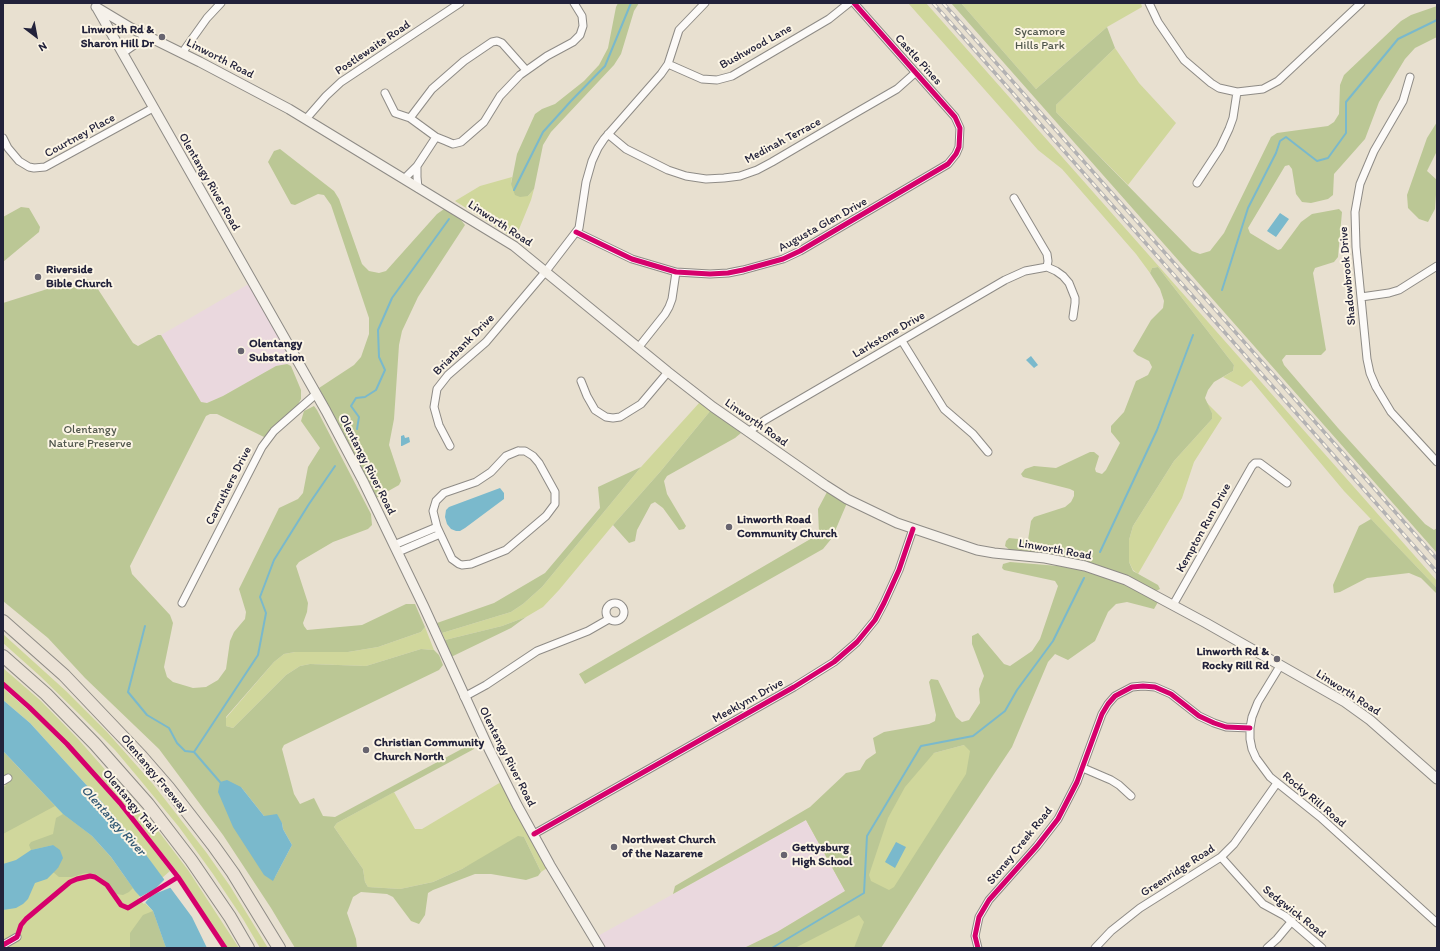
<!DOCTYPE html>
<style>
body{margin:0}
#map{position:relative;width:1440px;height:951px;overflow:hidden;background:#e8e0d0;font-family:Itim,sans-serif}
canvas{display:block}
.frame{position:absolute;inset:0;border:4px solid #22223b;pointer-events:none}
.north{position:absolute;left:16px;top:16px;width:40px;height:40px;-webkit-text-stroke:3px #fcf5e5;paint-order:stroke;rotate:148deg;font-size:11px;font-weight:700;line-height:16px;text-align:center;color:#22223b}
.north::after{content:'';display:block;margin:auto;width:14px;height:18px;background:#22223b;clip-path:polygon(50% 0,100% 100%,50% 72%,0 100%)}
</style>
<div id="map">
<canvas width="1440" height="951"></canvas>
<div class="frame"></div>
<div class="north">N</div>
</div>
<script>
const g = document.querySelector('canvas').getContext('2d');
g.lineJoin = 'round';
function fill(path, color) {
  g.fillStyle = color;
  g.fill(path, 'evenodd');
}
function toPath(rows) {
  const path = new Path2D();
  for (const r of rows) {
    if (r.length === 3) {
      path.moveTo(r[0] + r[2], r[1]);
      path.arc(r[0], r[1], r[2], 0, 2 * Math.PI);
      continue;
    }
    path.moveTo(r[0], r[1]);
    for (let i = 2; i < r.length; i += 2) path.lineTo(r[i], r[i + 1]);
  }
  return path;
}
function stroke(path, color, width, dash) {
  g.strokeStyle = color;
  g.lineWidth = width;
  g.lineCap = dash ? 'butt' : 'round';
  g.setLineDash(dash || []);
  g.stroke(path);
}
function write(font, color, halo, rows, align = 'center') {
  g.font = font + ' Itim,sans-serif';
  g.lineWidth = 4;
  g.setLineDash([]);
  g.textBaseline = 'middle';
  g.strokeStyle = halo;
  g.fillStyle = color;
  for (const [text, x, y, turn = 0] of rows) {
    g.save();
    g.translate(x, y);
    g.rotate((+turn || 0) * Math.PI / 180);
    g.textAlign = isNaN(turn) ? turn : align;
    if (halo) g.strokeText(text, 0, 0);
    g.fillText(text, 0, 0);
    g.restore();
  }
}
const built = toPath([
 [252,282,296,359,287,364,276,366,223,396,207,403,201,402,161,335],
 [806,820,845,891,777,932,744,948,604,948,596,937]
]);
const green = toPath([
 [908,3,926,3,1437,581,1437,588,1344,491,1251,380,1242,387,1223,377,1233,371,1234,365,1158,267,1152,268,1150,273,1136,254,1062,169,1038,150],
 [961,3,1141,3,1142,7,1107,27,1036,89],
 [1115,48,1139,83,1176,123,1128,185,1056,112,1056,105],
 [512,177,511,184,528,196,534,189,531,200,515,239,455,201,480,186],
 [700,402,711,410,660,472,613,525,559,590,543,607,526,617,502,626,445,640,442,633,511,612,523,604,542,587,641,467],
 [1206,402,1222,418,1194,462,1182,498,1138,574,1133,570,1129,562,1129,540,1133,526,1174,461,1212,419,1212,413],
 [425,627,434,650,421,649,366,666,310,664,300,666,286,675,233,728,226,726,226,718,274,662,284,654,295,652,348,652,378,647,421,632],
 [3,634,66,691,107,732,153,784,206,852,230,886,268,948,260,948,243,919,213,874,179,827,141,781,115,750,77,712,40,676,3,643],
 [3,668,41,701,79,740,153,824,188,870,239,948,226,948,179,874,124,805,78,754,48,724,3,682],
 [3,688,35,716,74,755,121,808,170,871,162,878,141,848,101,801,30,723,3,700],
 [993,743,875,948,775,948,852,903,806,820,934,753,964,745],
 [21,770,56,806,92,836,146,904,153,911,166,948,3,948,3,787],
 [501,782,547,868,541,872,524,837,462,869,433,882,400,889,368,887,365,882,363,869,334,827,337,823,394,792,415,829,422,829]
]);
const forest = toPath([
 [618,3,639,3,634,11,621,54,614,65,551,132,543,145,534,189,528,196,520,197,515,195,511,184,517,154,535,114,542,109,555,104,584,81,599,65,608,48,616,7],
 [951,3,961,3,1036,89,1107,27,1115,48,1056,105,1056,112,1192,251,1200,254,1210,251,1224,233,1271,137,1277,133,1328,126,1334,122,1339,114,1340,85,1344,75,1401,21,1411,15,1437,6,1437,37,1415,48,1405,59,1379,102,1365,139,1334,174,1333,195,1328,199,1311,203,1302,202,1296,194,1292,169,1289,165,1285,166,1248,228,1250,233,1278,250,1281,249,1301,222,1312,214,1339,209,1342,212,1338,257,1334,262,1315,268,1313,273,1326,350,1321,355,1286,355,1282,360,1284,365,1338,428,1425,524,1434,530,1437,528,1437,553],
 [1437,122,1437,151,1427,171,1437,180,1435,209,1428,222,1419,219,1408,208,1407,195,1427,138],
 [280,149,334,191,339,199,362,264,369,271,379,273,386,271,437,214,444,209,461,220,465,225,418,297,402,331,399,345,394,419,389,445,401,481,399,485,376,498,319,388,354,365,361,357,369,334,369,318,331,205,324,195,318,194,295,205,291,204,268,162,274,151],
 [21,207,29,208,40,227,39,232,3,262,3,217],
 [1158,267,1234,365,1233,371,1214,382,1208,390,1205,398,1212,413,1212,419,1174,461,1133,526,1129,540,1129,562,1133,571,1158,585,1160,589,1156,591,1124,576,1102,567,1075,559,1050,554,1011,551,1005,546,1006,541,1009,538,1028,540,1031,521,1034,517,1065,507,1071,502,1074,496,1074,491,1070,489,1023,477,1021,474,1025,469,1034,466,1056,468,1090,452,1094,452,1099,456,1095,469,1096,472,1102,474,1106,470,1120,443,1111,432,1111,426,1124,412,1136,381,1148,375,1152,367,1149,361,1137,355,1133,351,1151,320,1163,308,1164,301,1160,289,1150,273,1152,268],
 [79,279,92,280,133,343,138,346,158,335,161,335,201,402,207,403,223,396,276,366,287,364,291,366,301,390,301,399,292,415,268,437,264,437,217,414,210,414,206,416,130,566,132,574,170,615,173,623,164,667,167,677,173,682,193,688,206,687,218,680,226,669,230,641,234,632,245,619,246,612,239,589,279,508,298,499,303,493,308,467,320,448,301,421,304,411,314,406,317,410,371,514,372,525,368,529,333,542,299,562,296,566,308,603,307,612,303,623,304,626,307,630,362,625,406,604,415,604,425,627,421,632,378,647,348,652,295,652,284,654,274,662,226,717,226,726,233,728,286,675,300,666,310,664,366,666,421,649,434,650,439,655,443,665,439,670,284,745,282,749,294,794,300,804,314,798,323,816,335,817,471,744,474,749,337,823,334,827,363,869,365,882,368,887,400,889,433,882,462,869,518,836,524,837,541,872,538,876,526,880,491,874,475,874,433,890,428,893,425,915,419,924,411,921,393,897,387,894,361,892,353,897,347,913,356,939,357,948,295,948,271,908,223,835,159,749,85,678,48,638,3,601,3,303],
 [241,787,264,816,282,823,283,829,292,845,275,877],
 [711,410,741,433,735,438,667,476,664,481,667,494,686,526,684,529,679,530,663,508,655,502,651,504,637,530,635,541,629,543,613,525,660,472],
 [641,467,542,587,523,604,511,612,442,633,437,623,494,603,545,573,600,508,598,487],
 [827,492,847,503,832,538,823,549,585,684,579,674,819,534,818,509],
 [1371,519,1437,588,1437,594,1421,578,1409,573,1367,578,1340,592,1334,593,1333,585,1359,526],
 [1010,562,1070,567,1097,575,1126,585,1158,602,1154,609,1127,602,1116,604,1108,612,1095,641,1068,660,1055,654,1048,662,1012,747,940,855,881,948,854,948,864,922,859,915,795,948,744,948,777,932,845,891,806,820,673,894,675,886,810,807,846,773,860,770,866,760,876,753,873,738,884,732,929,724,935,721,936,715,929,682,931,679,938,680,956,717,962,722,969,720,980,703,979,689,984,676,972,644,972,636,978,633,1004,664,1010,666,1032,651,1040,639,1058,586,1055,581,1004,570,1002,568,1003,564],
 [964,745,970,751,966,774,894,887,889,890,871,881,869,875,888,818,905,787,934,753],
 [526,617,511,628,451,657,445,640,502,626],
 [3,751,55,806,3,834,3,787,6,786,3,777],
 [63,814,92,836,111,857,133,888,129,892,123,895,116,894,107,882,96,874,85,873,72,877,59,877,53,872,58,868,53,845,31,850,29,845,31,842,53,834,56,818],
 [153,911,166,948,130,948,130,933,143,915]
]);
const water = toPath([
 [1280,213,1289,219,1276,237,1267,231],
 [1031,356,1038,365,1034,368,1026,360],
 [404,435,405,438,409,437,410,442,402,446,401,446,401,436],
 [500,488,504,493,504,499,465,528,460,531,456,531,451,529,447,524,445,517,446,510,449,507],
 [3,700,30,723,101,801,141,848,192,917,207,948,166,948,153,911,135,891,111,857,92,836,63,814,3,751],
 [227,780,241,787,264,816,277,814,282,823,283,829,292,845,273,881,264,875,233,827,218,792,220,782],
 [896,842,906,847,895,868,885,862],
 [53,845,60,850,63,858,58,868,47,879,35,883,28,899,23,904,16,908,3,910,3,864,16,860,31,850]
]);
const pier = toPath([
 [165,879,172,887,157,893,150,897,144,904,138,898,155,889]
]);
const stream = toPath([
 [514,190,543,132,571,101,605,66,631,3],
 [1222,290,1248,208,1276,153,1280,141,1286,137,1317,161,1328,158,1346,133,1346,102,1398,39,1437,20],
 [357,429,359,417,351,406,356,398,365,397,376,390,385,370,379,357,378,330,392,298,449,219],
 [1100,552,1157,430,1193,335],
 [145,626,128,692,147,715,169,728,177,743,185,751,194,752,220,782],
 [194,752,258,655,266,613,260,597,274,560,309,504,335,466],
 [772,948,864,893,867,836,921,746,973,736,1005,711,1017,690,1053,641,1084,578]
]);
const street = toPath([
 [1149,3,1158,22,1184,60,1211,83,1219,88,1237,92,1263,89,1278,81,1361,3],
 [123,53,147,36],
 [182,53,207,18,221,3],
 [668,64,702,79,717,80,732,76,829,19,849,3],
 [1410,77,1403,101,1374,151,1360,184,1355,212,1356,247,1367,359,1370,373,1376,387,1391,412,1437,462],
 [385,93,395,113,410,118,436,137,446,141,453,144,461,142,484,122,500,96,520,75,547,56,573,42,580,35,583,26,582,16,574,3],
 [410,118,432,89,464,61,492,42,497,41,502,43,526,70],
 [306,119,326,96,341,82,460,3],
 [608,134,626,149,668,170,686,176,706,179,724,178,740,176,757,170,772,162,852,115,897,89,915,73],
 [3,138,8,148,19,161,29,167,34,168,45,167,153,108],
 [417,166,417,177,418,188],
 [404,179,417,166,436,137],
 [1197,183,1220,148,1229,129,1233,118,1237,92],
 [1014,198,1047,254,1048,261,1047,267],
 [576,232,632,259,676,272,710,274,728,273,743,270,783,259,800,251,948,164,956,154,959,147,960,128,955,117,854,3],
 [1361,297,1389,293,1399,290,1437,266],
 [902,341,944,409,973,434,988,452],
 [638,348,665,314,669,307,672,299,676,272],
 [581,381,587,396,595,410,606,417,613,418,620,417,641,404,668,372],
 [748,432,765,420,1005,280,1025,271,1047,267,1056,271,1063,276,1069,283,1075,298,1075,303,1073,317],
 [450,446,439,425,434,407,437,389,448,375,486,342,546,271,579,228,586,182,592,161,598,148,604,139,661,74,668,64,679,30,705,3],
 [518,451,525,451,533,456,539,463,555,492,555,504,546,516,506,550,471,564,462,565,459,564,452,559,437,527,433,511,436,501,444,493,476,482,491,472,506,456,518,451],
 [394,545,437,527],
 [398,552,440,534],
 [182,603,262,447,274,431,316,394],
 [615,612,9],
 [1173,605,1252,466,1255,463,1260,463,1287,483],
 [1280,666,1258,702,1252,717,1250,728,1250,739,1252,749,1256,758,1270,777,1320,817,1437,923],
 [464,697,486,685,537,651,588,631,609,619],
 [1083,768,1111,780,1119,785,1131,796],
 [3,781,8,778],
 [534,834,794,687,834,662,857,642,875,620,884,603,899,570,913,529],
 [1221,857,1263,904,1285,916,1322,948],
 [3,945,17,937],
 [978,948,975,936,979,917,989,900,1037,846,1058,819,1077,782,1102,714,1108,704,1115,696,1132,687,1143,686,1155,687,1171,694,1199,716,1214,723,1226,727,1250,728],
 [1095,948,1111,931,1140,908,1221,857,1234,844,1277,783],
 [1267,948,1277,939,1292,921]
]);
const secondary = toPath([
 [96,7,131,28,200,62,289,109,514,246,668,372,713,407,825,485,847,499,897,523,977,550,994,553,1045,558,1085,566,1126,580,1206,623,1345,702,1370,720,1437,779],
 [97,8,326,411,363,481,424,607,489,749,517,805,550,865,600,948]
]);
const highway = toPath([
 [3,621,64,675,141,756,168,787,213,845,233,873,279,948],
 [3,656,46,694,95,744,148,804,191,860,230,917,248,948]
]);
const rail = toPath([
 [933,3,1437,572],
 [943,3,1437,559]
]);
const cycleway = toPath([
 [576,232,632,259,676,272,710,274,728,273,743,270,783,259,800,251,948,164,956,154,959,147,960,128,955,117,854,3],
 [3,684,29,707,67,744,120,803,178,877,225,948],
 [534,834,794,687,834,662,857,642,875,620,884,603,899,570,913,529],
 [3,945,17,937,21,925,26,919,70,882,77,879,90,876,95,877,107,885,121,905,128,908,178,877],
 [978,948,975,936,979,917,989,900,1037,846,1058,819,1077,782,1102,714,1108,704,1115,696,1132,687,1143,686,1155,687,1171,694,1199,716,1214,723,1226,727,1250,728]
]);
const markers = [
 [162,37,4,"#67646f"],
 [38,277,4,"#67646f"],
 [241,351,4,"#67646f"],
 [729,527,4,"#67646f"],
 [1277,659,4,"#67646f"],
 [366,750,4,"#67646f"],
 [614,847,4,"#67646f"],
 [784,855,4,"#67646f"]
];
const poiNames = [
 ["Linworth Rd &",154,30,"right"],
 ["Sharon Hill Dr",154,44,"right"],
 ["Riverside",46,270],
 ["Bible Church",46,284],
 ["Olentangy",249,344],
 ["Substation",249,358],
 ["Linworth Road",737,520],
 ["Community Church",737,534],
 ["Linworth Rd &",1269,652,"right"],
 ["Rocky Rill Rd",1269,666,"right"],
 ["Christian Community",374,743],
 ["Church North",374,757],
 ["Northwest Church",622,840],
 ["of the Nazarene",622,854],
 ["Gettysburg",792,848],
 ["High School",792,862]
];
const parkNames = [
 ["Sycamore",1040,32],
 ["Hills Park",1040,46],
 ["Olentangy",90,430],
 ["Nature Preserve",90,444]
];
const streetNames = [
 ["Bushwood Lane",756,47,-29],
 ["Postlewaite Road",373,48,-34],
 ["Linworth Road",220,59,27],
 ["Castle Pines",918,60,48],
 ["Courtney Place",80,136,-29],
 ["Medinah Terrace",783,141,-28],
 ["Olentangy River Road",209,182,60],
 ["Linworth Road",500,224,33],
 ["Augusta Glen Drive",823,225,-29],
 ["Shadowbrook Drive",1348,276,-95],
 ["Larkstone Drive",889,335,-30],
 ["Briarbank Drive",464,345,-45],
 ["Linworth Road",756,423,35],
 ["Olentangy River Road",367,465,63],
 ["Carruthers Drive",229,486,-63],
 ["Kempton Run Drive",1204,528,-61],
 ["Linworth Road",1055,550,10],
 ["Linworth Road",1348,693,33],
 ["Meeklynn Drive",748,701,-29],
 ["Olentangy River Road",507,757,63],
 ["Olentangy Freeway",154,774,50],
 ["Rocky Rill Road",1314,800,40],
 ["Olentangy Trail",130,802,50],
 ["Stoney Creek Road",1020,846,-51],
 ["Greenridge Road",1178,871,-33],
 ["Sedgwick Road",1294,912,38]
];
const waterNames = [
 ["Olentangy River",113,821,48]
];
fill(built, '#ead8de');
fill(green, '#d0d79c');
fill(forest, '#bbc795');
fill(water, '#7ab9cc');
fill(pier, '#e8e0d0');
stroke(stream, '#7ab9cc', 2);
stroke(street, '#8e8b86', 9);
stroke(secondary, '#8e8b86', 11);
stroke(highway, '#8e8b86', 14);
stroke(street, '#fcfaf8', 7);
stroke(secondary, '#f5f1ea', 9);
stroke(highway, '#ebe2d6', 12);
stroke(rail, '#b3b2b3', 3.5);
stroke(rail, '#fcf5e5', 2, [6]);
stroke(cycleway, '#d6006c', 5);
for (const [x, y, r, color] of markers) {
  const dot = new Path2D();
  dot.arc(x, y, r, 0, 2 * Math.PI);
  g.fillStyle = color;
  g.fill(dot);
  stroke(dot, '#fcf5e5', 1.5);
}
write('bold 12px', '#22223b', '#fcf5e5', poiNames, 'left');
write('12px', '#50564c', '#fcf5e5', parkNames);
write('12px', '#22223b', '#fcf5e5', streetNames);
write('italic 13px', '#325874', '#fcf5e5', waterNames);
</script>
